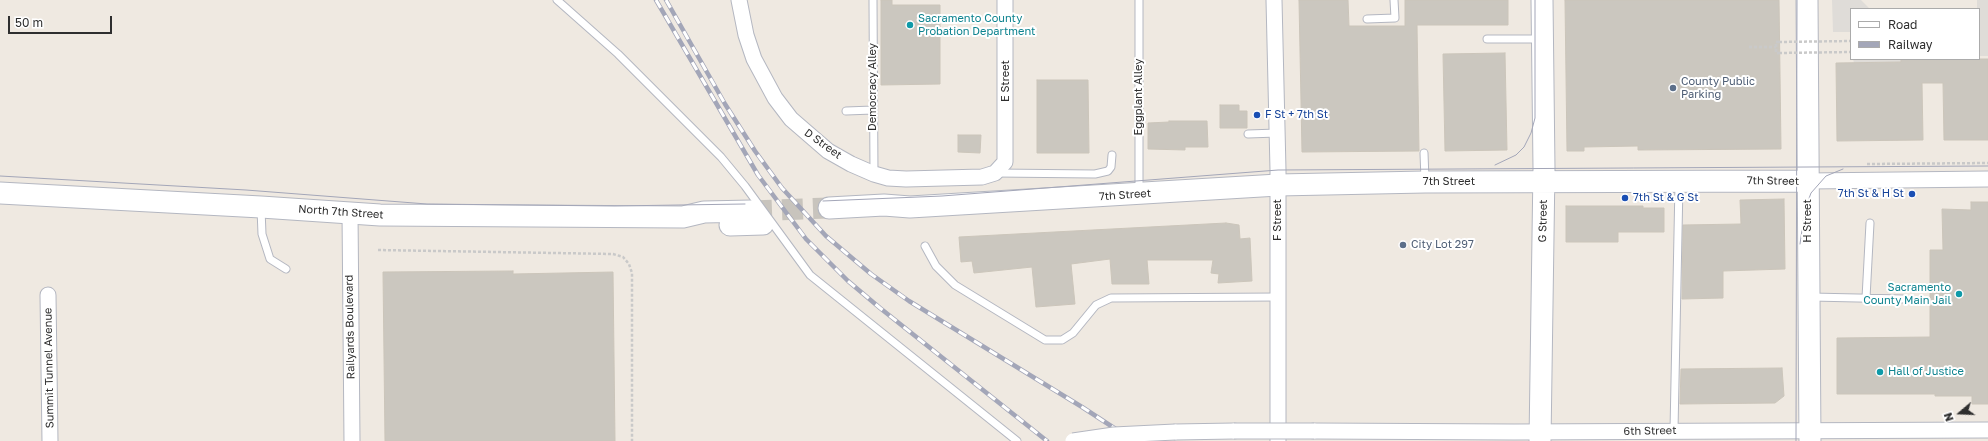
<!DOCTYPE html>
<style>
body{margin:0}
#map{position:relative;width:1988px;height:441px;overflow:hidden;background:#efe9e1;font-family:"Golos Text",sans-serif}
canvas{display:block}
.legend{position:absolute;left:1850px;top:8px;width:130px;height:52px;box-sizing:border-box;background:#fff;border:1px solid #ababab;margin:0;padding:5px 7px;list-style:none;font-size:12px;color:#2e2e2e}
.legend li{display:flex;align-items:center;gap:8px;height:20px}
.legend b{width:20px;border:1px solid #ababab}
.north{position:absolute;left:1940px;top:393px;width:40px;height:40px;-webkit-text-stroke:3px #fff;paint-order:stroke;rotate:251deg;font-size:11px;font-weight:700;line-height:16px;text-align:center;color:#2e2e2e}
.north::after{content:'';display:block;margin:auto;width:14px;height:18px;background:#2e2e2e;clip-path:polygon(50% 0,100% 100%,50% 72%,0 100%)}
.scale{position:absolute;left:8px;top:16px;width:104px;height:18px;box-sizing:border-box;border:2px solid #2e2e2e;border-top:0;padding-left:5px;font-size:12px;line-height:14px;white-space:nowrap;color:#2e2e2e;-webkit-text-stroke:3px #fff;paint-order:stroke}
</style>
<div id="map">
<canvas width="1988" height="441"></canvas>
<ul class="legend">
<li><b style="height:5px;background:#fff"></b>Road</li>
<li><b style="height:5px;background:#a3a6b8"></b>Railway</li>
</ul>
<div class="north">N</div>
<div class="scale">50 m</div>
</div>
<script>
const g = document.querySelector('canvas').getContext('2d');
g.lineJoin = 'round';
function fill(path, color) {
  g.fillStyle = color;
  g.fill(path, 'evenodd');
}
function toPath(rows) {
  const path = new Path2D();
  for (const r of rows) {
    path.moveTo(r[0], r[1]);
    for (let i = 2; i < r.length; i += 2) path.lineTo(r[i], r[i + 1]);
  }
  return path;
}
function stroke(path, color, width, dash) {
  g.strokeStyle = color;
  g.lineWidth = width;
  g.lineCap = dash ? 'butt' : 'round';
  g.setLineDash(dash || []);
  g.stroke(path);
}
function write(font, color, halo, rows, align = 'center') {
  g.font = font + ' "Golos Text",sans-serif';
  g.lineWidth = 4;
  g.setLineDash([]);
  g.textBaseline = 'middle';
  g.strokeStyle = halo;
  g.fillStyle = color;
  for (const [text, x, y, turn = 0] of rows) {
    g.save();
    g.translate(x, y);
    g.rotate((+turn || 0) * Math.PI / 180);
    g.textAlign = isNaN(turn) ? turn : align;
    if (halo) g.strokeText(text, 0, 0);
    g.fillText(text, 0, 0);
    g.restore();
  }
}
const plaza = toPath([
 [1832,0,1861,0,1870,9,1851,9,1851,32,1833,32],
 [1977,0,1988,0,1988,56,1979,56,1979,9,1977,9],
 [1853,59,1901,59,1901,62,1854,63]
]);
const building = toPath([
 [881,0,892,0,892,5,940,5,940,84,881,85,881,0],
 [1299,0,1348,0,1349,26,1405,26,1405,0,1508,0,1508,25,1417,25,1419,151,1302,152,1299,0],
 [1565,0,1779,0,1781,149,1638,150,1638,146,1584,147,1584,151,1567,151,1565,0],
 [1505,53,1507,150,1445,151,1443,54,1505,53],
 [1901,59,1988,59,1988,140,1944,140,1943,83,1922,83,1923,140,1837,141,1836,63,1901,62,1901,59],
 [1037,80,1088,80,1089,153,1037,153,1037,80],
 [1220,105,1239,105,1239,111,1247,111,1247,128,1220,128,1220,105],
 [1169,121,1207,121,1208,147,1185,147,1185,150,1148,149,1148,123,1169,122,1169,121],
 [958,135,981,135,980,153,958,152,958,135],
 [1784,199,1785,269,1723,271,1723,298,1682,299,1683,225,1741,224,1740,200,1784,199],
 [1971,202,1988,202,1988,404,1972,404,1972,396,1935,396,1935,394,1837,394,1837,338,1930,337,1930,250,1943,250,1942,209,1971,210,1971,202],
 [1566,206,1643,206,1643,208,1664,208,1664,232,1618,232,1618,242,1566,242,1566,206],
 [1226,223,1239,225,1240,239,1250,238,1252,281,1218,283,1219,274,1211,273,1213,260,1147,260,1149,284,1112,284,1110,259,1071,264,1075,304,1036,307,1032,267,974,273,972,261,961,262,959,237,1226,223],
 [513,271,513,274,613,272,615,441,385,441,383,272,513,271],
 [1782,368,1784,396,1775,403,1680,404,1681,369,1782,368]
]);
const secondaryTunnel = toPath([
 [751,211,829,208]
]);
const path = toPath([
 [1779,42,1776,42,1776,53,1779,53],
 [1749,47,1776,47],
 [1867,164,1988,163],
 [378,250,613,254,623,257,629,264,632,273,632,441]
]);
const service = toPath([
 [557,0,618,54,721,157,745,186,810,275,1017,441],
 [873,0,874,174],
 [1139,0,1139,192],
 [1367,19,1395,18,1394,0],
 [1487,39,1541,39],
 [846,111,873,110],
 [1248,134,1277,133],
 [1424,153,1425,180],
 [996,173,1095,174,1108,171,1111,167,1112,155],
 [261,209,262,234,270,259,286,269],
 [925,246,936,266,955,285,1045,340,1062,340,1073,333,1096,305,1111,298,1278,297],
 [1811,297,1904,299],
 [1866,298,1870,223],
 [1674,430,1679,184]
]);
const minor = toPath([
 [739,0,746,35,754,59,775,98,791,119,828,151,851,164,874,174,888,178,906,179,982,177,995,173,1005,162,1005,0],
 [1274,0,1278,170,1278,441],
 [1808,181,1988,179],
 [350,212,352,441],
 [48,295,50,441],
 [1314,431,1514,432,1988,430],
 [1175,432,1234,431]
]);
const secondary = toPath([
 [1807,0,1810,441],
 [0,193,261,207,380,215,683,217,704,212,751,211],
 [829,208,884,205,910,207,1278,185,1425,182,1808,181],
 [730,225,763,224],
 [1540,441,1544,168,1542,0]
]);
const tram = toPath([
 [1495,165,1516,155,1524,147,1531,133,1535,118,1535,0],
 [0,176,246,190,427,204,614,206,745,204],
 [823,201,942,196,1278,170,1988,166],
 [1800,244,1805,209,1811,193,1826,176,1843,169],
 [1796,441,1797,0]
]);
const rail = toPath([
 [656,0,758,175,806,239,848,281,880,308,1047,441],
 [666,0,725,104,755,151,782,188,826,236,871,274,909,301,1082,407,1134,441]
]);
const pathBridge = toPath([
 [1779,42,1851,41],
 [1779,53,1851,52]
]);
const minorBridge = toPath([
 [1234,431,1314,431],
 [1073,441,1114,435,1175,432]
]);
const markers = [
 [910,25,4,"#0f9aa8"],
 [1673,88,4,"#5c6f8a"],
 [1257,115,4,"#1a4fb4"],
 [1912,194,4,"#1a4fb4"],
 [1625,198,4,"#1a4fb4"],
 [1403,245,4,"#5c6f8a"],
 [1959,294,4,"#0f9aa8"],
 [1880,372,4,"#0f9aa8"]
];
const cultureNames = [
 ["Sacramento County",918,19],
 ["Probation Department",918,32],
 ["Sacramento",1951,288,"right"],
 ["County Main Jail",1951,301,"right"],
 ["Hall of Justice",1888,372]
];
const streetNames = [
 ["E Street",1006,81,-90],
 ["Democracy Alley",873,87,-90],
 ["Eggplant Alley",1139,97,-90],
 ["D Street",823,144,36],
 ["7th Street",1773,181,1],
 ["7th Street",1449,182],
 ["7th Street",1125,195,-4],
 ["North 7th Street",341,212,4],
 ["F Street",1278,220,-90],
 ["G Street",1543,221,-89],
 ["H Street",1808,221,-90],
 ["Railyards Boulevard",350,327,-91],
 ["Summit Tunnel Avenue",49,368,-91],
 ["6th Street",1650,431,-1]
];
const serviceNames = [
 ["County Public",1681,82],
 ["Parking",1681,95],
 ["City Lot 297",1411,245]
];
const transitNames = [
 ["F St + 7th St",1265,115],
 ["7th St & H St",1904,194,"right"],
 ["7th St & G St",1633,198]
];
fill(plaza, '#dfdcd8');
fill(building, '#cbc7bf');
stroke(building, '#cbc5ba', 1);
stroke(secondaryTunnel, '#c8c4bd', 21, [21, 10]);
stroke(service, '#b4b7c1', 9);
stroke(minor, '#b4b7c1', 17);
stroke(secondary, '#b4b7c1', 23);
stroke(path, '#c9c9c9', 2.5, [3, 2]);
stroke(service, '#fff', 7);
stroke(minor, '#fff', 15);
stroke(secondary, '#fff', 21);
stroke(tram, '#a3a6b8', 1);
stroke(rail, '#a3a6b8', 4.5);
stroke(rail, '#fff', 3, [9]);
stroke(minorBridge, '#b4b7c1', 17, []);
stroke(pathBridge, '#c9c9c9', 2.5, [3, 2]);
stroke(minorBridge, '#fff', 15);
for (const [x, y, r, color] of markers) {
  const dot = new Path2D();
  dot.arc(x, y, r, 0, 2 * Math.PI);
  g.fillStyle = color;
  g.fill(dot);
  stroke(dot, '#fff', 1.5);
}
write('11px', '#0d838f', '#fff', cultureNames, 'left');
write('11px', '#2e2e2e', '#fff', streetNames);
write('11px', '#4e5e75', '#fff', serviceNames, 'left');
write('11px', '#164399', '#fff', transitNames, 'left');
</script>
